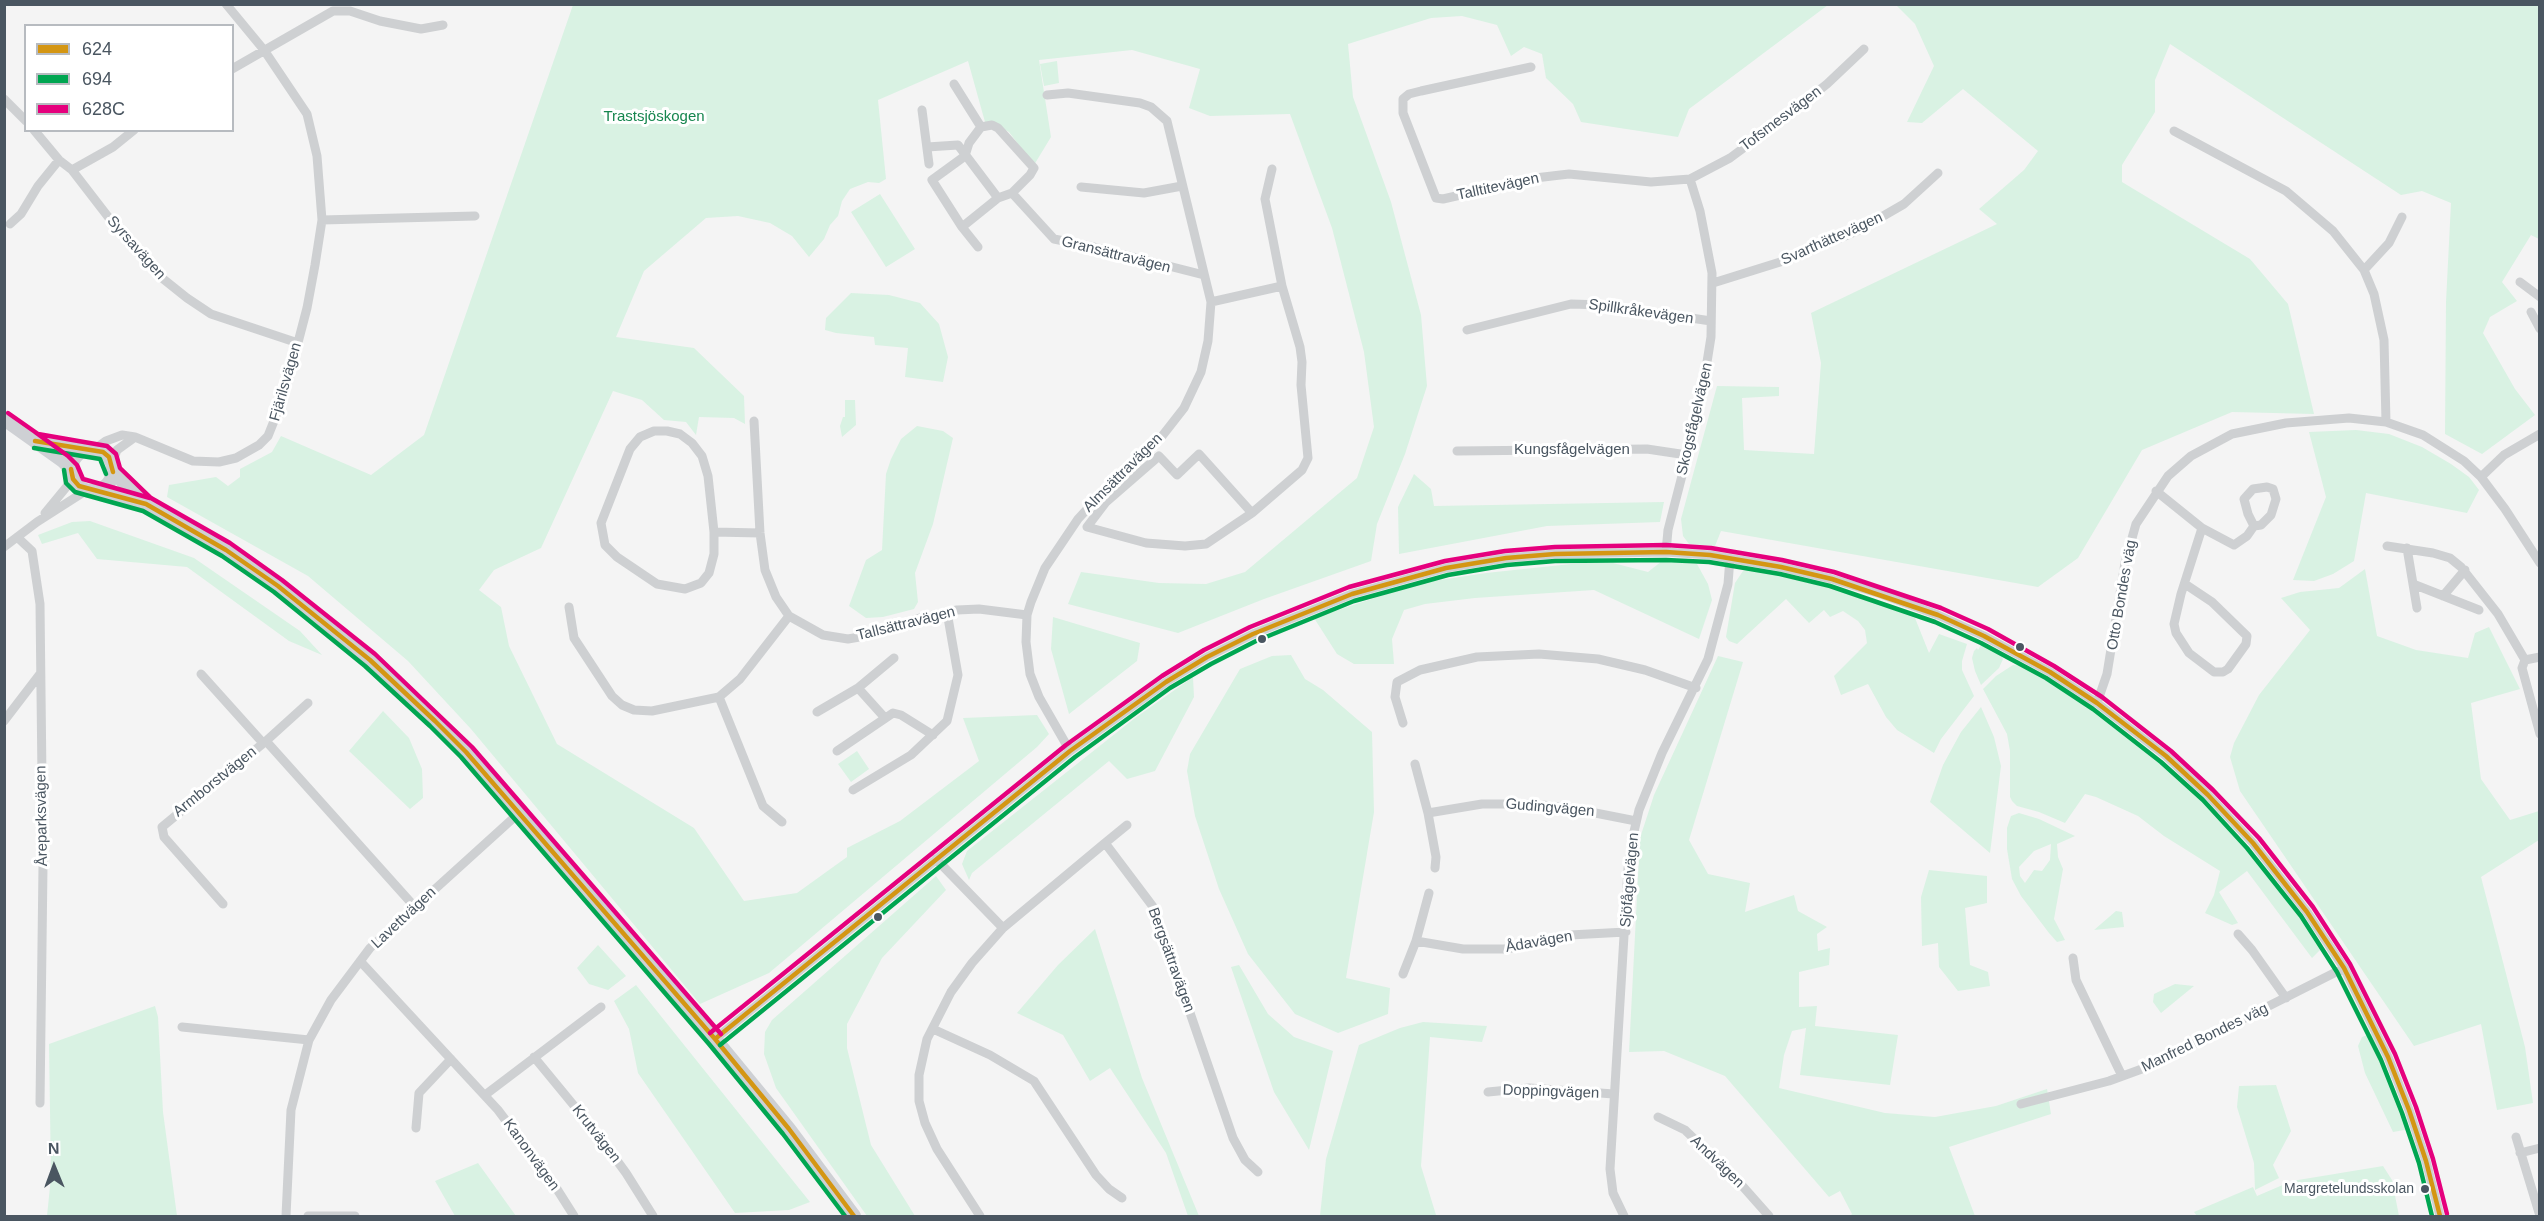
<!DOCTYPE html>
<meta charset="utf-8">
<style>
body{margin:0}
#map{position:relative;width:2544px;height:1221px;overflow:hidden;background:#f4f4f4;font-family:Helvetica,sans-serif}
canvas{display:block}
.frame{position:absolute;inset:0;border:6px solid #4a5661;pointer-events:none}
.legend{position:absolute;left:24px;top:24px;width:210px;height:108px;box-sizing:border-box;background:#fff;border:2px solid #b7bbc0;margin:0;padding:8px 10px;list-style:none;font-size:18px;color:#4a5661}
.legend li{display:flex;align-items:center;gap:12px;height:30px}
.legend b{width:30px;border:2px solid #b7bbc0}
.north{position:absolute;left:24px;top:1137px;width:60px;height:60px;-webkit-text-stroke:4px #fff;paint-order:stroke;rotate:359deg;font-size:16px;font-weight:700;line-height:24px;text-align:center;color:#4a5661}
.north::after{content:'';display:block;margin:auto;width:21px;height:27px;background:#4a5661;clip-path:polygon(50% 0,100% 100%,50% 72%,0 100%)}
</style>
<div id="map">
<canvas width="2544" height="1221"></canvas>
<div class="frame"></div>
<ul class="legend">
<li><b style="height:8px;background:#d49613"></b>624</li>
<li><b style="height:8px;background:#00a651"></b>694</li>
<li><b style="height:8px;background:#e5007d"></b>628C</li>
</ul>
<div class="north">N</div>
</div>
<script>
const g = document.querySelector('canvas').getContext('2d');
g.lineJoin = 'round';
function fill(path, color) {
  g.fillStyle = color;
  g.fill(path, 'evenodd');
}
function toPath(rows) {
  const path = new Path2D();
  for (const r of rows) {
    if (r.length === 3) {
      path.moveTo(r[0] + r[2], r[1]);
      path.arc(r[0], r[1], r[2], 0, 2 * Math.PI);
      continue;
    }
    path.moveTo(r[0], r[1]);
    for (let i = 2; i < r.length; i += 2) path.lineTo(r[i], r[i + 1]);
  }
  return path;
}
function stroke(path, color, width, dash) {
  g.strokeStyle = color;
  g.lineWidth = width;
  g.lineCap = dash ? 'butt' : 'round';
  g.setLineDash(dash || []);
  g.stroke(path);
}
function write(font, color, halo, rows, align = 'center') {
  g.font = font + ' Helvetica,sans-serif';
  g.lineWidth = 6;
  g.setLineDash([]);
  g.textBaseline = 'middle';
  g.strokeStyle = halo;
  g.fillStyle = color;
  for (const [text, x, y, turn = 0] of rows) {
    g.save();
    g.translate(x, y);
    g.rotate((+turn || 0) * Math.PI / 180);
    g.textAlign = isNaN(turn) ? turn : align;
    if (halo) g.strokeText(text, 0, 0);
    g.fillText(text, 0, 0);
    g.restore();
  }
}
const green = toPath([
 [573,5,1828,5,1689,109,1678,137,1581,122,1573,104,1546,78,1542,54,1524,47,1511,56,1497,25,1462,16,1431,18,1348,44,1353,97,1391,202,1421,315,1427,386,1405,454,1377,524,1371,561,1264,599,1178,633,1068,604,1081,572,1159,583,1206,584,1245,572,1357,478,1374,427,1364,352,1332,228,1290,114,1210,116,1189,108,1200,69,1132,50,1039,60,1051,137,1034,165,1009,132,996,125,985,122,968,61,878,100,886,179,879,183,868,182,850,189,842,201,838,216,830,225,824,239,809,257,792,236,770,223,738,216,706,218,644,271,616,337,694,348,744,396,745,424,734,418,699,417,696,435,686,422,664,420,642,400,613,391,541,548,494,570,479,590,501,607,509,646,557,744,694,828,744,901,797,893,847,857,847,848,900,821,979,761,963,718,1037,715,1049,734,1037,747,769,973,700,1004,471,729,408,661,308,576,167,497,169,485,216,477,228,486,240,477,240,469,272,452,281,436,371,475,424,435],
 [1896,5,2539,5,2539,239,2531,235,2502,282,2517,301,2490,317,2483,333,2515,389,2535,415,2482,454,2445,434,2446,302,2451,203,2422,191,2401,195,2170,44,2155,80,2155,112,2122,165,2122,182,2250,259,2288,304,2314,414,2232,412,2142,450,2078,558,2038,587,1721,531,1715,546,1689,544,1683,536,1681,519,1717,386,1779,387,1779,396,1742,398,1744,450,1814,454,1821,363,1811,313,1997,224,1979,209,2024,170,2038,151,1963,89,1922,123,1907,122,1934,66,1915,24],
 [1057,61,1059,83,1044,86,1040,64],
 [880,194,915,249,886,267,851,212],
 [851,293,889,295,920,303,939,324,948,357,943,382,905,377,908,348,875,345,874,337,836,333,825,330,826,318],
 [845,400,855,400,856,425,842,437,840,426,843,417,845,417],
 [917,426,943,431,953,438,933,524,915,573,918,602,914,609,883,617,866,618,849,606,866,560,882,550,886,474,891,459,901,439],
 [2356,430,2389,434,2422,447,2451,464,2469,477,2479,490,2467,513,2366,493,2354,561,2333,574,2314,581,2293,580,2326,497,2309,432],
 [1414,474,1431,489,1434,506,1664,502,1660,522,1547,526,1399,554,1398,507],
 [90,521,194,558,300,631,322,655,289,641,187,567,97,559,78,533,42,544,38,535,72,522],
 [1662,561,1697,564,1708,584,1712,600,1699,639,1594,590,1475,598,1425,604,1404,610,1392,639,1394,664,1354,664,1337,654,1314,618,1420,583,1486,573,1590,562,1613,563,1648,572],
 [1751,569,1847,592,1915,618,1929,653,1939,634,1967,644,1962,661,1962,670,1974,696,1941,739,1934,753,1897,730,1886,717,1868,684,1841,695,1834,676,1867,643,1865,630,1858,621,1843,611,1830,617,1824,610,1809,623,1786,599,1737,644,1729,641,1726,637,1735,583,1743,571],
 [2365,569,2377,636,2416,650,2468,658,2475,633,2489,627,2520,689,2471,703,2481,779,2510,820,2539,811,2539,840,2481,877,2525,1047,2533,1103,2497,1110,2481,1024,2414,1046,2240,791,2230,757,2234,743,2259,695,2310,630,2281,598,2300,592,2339,588],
 [1053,617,1140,643,1137,661,1069,714,1051,649],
 [1981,645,2001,655,2003,659,1999,668,1981,685,1975,671,1972,658,1974,651,1977,648,1978,650],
 [1291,655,1305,679,1323,690,1372,732,1374,812,1346,978,1390,988,1388,1014,1338,1033,1295,1014,1248,954,1219,889,1195,816,1187,771,1190,754,1240,669,1272,656],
 [1718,656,1743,662,1689,840,1708,874,1750,883,1745,912,1794,895,1798,911,1827,927,1817,934,1818,951,1830,948,1829,965,1799,972,1799,1007,1817,1006,1815,1026,1898,1035,1890,1085,1800,1075,1806,1028,1792,1031,1784,1055,1779,1088,1885,1113,1935,1117,1996,1106,2047,1089,2051,1114,1949,1147,1975,1216,1850,1216,1852,1214,1840,1191,1829,1197,1725,1076,1664,1051,1629,1052,1640,838,1654,795],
 [2013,665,2024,666,2068,692,2144,748,2173,773,2212,810,2247,848,2275,882,2322,948,2312,958,2247,871,2219,892,2238,923,2232,925,2205,913,2214,895,2220,871,2164,836,2138,816,2096,797,2085,794,2065,823,2039,812,2017,806,2012,801,2010,797,2010,751,2007,734,1983,689,1996,676],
 [1193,677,1194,697,1155,771,1127,779,1109,761,972,873,969,880,962,864,967,851,1135,718],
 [1981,707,1994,737,2001,766,1990,853,1930,802,1943,765,1961,732],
 [383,711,409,738,422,769,423,798,410,809,349,751],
 [857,751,869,769,851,782,838,764],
 [2019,813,2039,819,2075,836,2057,844,2058,857,2063,869,2054,919,2065,940,2057,942,2049,933,2021,896,2012,879,2007,849,2007,828,2011,816],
 [2051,844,2050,860,2042,871,2034,870,2025,883,2020,876,2019,867,2034,851],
 [1929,870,1987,876,1987,903,1965,908,1970,965,1988,972,1990,986,1958,991,1939,967,1938,943,1922,946,1921,897],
 [936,876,946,890,882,958,847,1024,847,1048,871,1145,915,1216,867,1216,776,1088,764,1054,765,1032,772,1020],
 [2116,911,2122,912,2124,927,2094,930],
 [1095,929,1142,1078,1199,1216,1188,1216,1166,1153,1110,1068,1090,1081,1063,1035,1017,1013,1058,965],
 [598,945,626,976,608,990,589,984,577,968],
 [1239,965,1268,1014,1294,1037,1333,1051,1309,1150,1274,1092,1231,967],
 [2175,984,2194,986,2161,1013,2153,1002,2154,994],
 [636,985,810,1202,789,1210,735,1213,638,1073,629,1029,614,1001],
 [155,1006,158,1017,163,1112,177,1216,47,1216,51,1177,49,1044],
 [1423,1022,1487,1026,1482,1042,1430,1037,1421,1166,1436,1215,1320,1216,1326,1159,1359,1045,1400,1028],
 [2373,1033,2410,1129,2393,1132,2365,1073,2358,1046,2362,1037],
 [2276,1085,2291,1131,2273,1165,2279,1178,2255,1190,2254,1163,2237,1107,2239,1086],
 [478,1163,516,1216,455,1216,435,1181],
 [2383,1166,2392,1180,2399,1216,2197,1216,2194,1212,2253,1187,2257,1196,2292,1181]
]);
const street = toPath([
 [1531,67,1421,91,1409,94,1403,99,1403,113,1436,198,1443,199,1535,178,1569,174,1651,182,1690,179,1730,158,1784,118,1827,84,1864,49],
 [232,69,333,11,350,11,380,21,421,29,443,25],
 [954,84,981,127,992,125,998,128,1034,168,1030,175,1012,193,998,198,962,227],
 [1047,95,1068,93,1140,103,1151,107,1167,121,1211,302,1208,341,1201,372,1184,408,1159,440,1114,480,1078,519,1045,568,1031,602,1027,615,1026,642,1030,674,1039,697,1070,751],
 [4,99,26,121],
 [922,110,929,164],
 [34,130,59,160,72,170,126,240,157,274,187,298,211,314,298,343],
 [2174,131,2286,191,2333,231,2364,270,2374,294,2384,340,2386,422],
 [927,147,958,145,998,198],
 [72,170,113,147,134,130],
 [1081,187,1144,193,1182,186],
 [1012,193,1054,239,1094,247,1204,275],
 [322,220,475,216],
 [10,224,21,214,38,186,59,160],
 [978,247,962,227,932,180,965,156,969,143,981,127],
 [2364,270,2389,243,2402,217],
 [2520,282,2540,297],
 [1713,283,1793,258,1859,230,1904,204,1938,173],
 [1211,302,1282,286,1265,199,1272,169],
 [2531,312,2540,329],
 [1467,330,1571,304,1604,305,1711,321],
 [754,421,760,533,765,570,776,597,789,616,823,635,848,639,865,636,920,618,957,610,979,609,1027,615],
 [95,449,106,441,122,435,135,437,193,461,219,462,236,458,259,445,268,436,284,396,307,308,315,265,322,220,317,156,307,114,264,50,226,4],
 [1457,451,1647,449,1687,455],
 [112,464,117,450,135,437],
 [2481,477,2504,455,2540,434],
 [2156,491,2202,528,2234,545,2247,536,2254,526,2261,525,2271,515,2276,499,2273,489,2267,487,2253,489,2244,499,2248,514,2254,526],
 [45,513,73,479],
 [1252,513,1206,544,1185,546,1146,543,1087,527,1106,502,1159,456,1177,475,1199,454,1252,513,1302,470,1308,458,1301,385,1302,362,1300,347,1282,286],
 [714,532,714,554,709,573,701,583,685,589,657,584,617,557,605,545,601,523,630,449,640,437,654,431,667,431,680,434,692,443,702,456,708,476,714,532,760,533],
 [17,537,32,551,40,604,43,866,40,1103],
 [2387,546,2433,553,2450,558,2461,567,2498,614,2525,660],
 [4,547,37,522,87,490],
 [2407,548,2417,608],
 [1666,552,1668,530,1700,406,1711,337,1712,273,1700,211,1690,179],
 [2185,584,2212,602,2247,636,2246,644,2228,669,2223,672,2214,672,2189,653,2176,633,2174,624,2181,594,2202,528],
 [2413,584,2479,610],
 [2443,596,2465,570],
 [569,607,574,638,612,696,622,705,634,710,652,711,719,697],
 [2525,660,2522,668,2540,734],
 [2525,660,2540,657],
 [201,674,263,743],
 [858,688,894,658],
 [2097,703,2107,674,2125,563,2136,524,2168,476,2191,456,2232,434,2286,423,2349,418,2386,422,2423,435,2464,461,2481,477,2505,509,2540,563],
 [817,712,858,688,885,718],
 [4,721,40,674],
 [1403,723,1395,697,1397,682,1420,670,1477,657,1539,654,1598,659,1645,670,1696,688],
 [266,741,308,703],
 [837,751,893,713,901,715,933,735],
 [1415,764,1428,813,1436,857,1435,868],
 [853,790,911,755,947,721,958,675,947,612],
 [1428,813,1482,804,1533,804,1570,808,1636,821],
 [782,822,763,806,719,697,740,679,789,616],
 [1105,843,1127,825],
 [936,859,1003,928,1105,843,1154,908,1233,1138,1245,1160,1258,1172],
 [223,904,164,837,162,827,266,741,414,906],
 [2238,934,2252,950,2286,998],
 [1416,941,1463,949,1507,949,1570,935,1626,932],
 [2073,958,2076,980,2122,1076],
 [360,961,498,1110,555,1186,574,1216],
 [1403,974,1416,941,1429,893],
 [182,1027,309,1040],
 [933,1029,990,1055,1034,1081,1096,1175,1109,1189,1122,1198],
 [715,1039,1070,751,1166,682,1207,657,1253,634,1352,594,1446,568,1506,558,1555,554,1666,552,1710,555,1781,567,1832,579,1881,594,1938,615,1984,636,2050,672,2097,703,2166,756,2208,795,2253,843,2307,912,2344,968,2388,1057,2409,1110,2426,1161,2440,1216],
 [534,1057,599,1136,626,1173,653,1216],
 [1488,1092,1529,1088,1614,1094],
 [485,1095,601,1007],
 [2021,1104,2109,1081,2150,1066,2344,968],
 [1658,1117,1685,1130,1738,1181,1769,1216],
 [416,1128,419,1093,451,1059],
 [2516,1137,2540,1216],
 [2520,1153,2540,1148],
 [286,1216,291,1110,309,1040,331,1000,370,948,519,813],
 [308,1216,355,1216],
 [980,1216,937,1149,925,1123,919,1101,919,1075,927,1039,951,992,972,963,1003,928],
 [1624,1216,1613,1193,1610,1169,1628,869,1633,836,1639,810,1662,753,1708,659,1728,584,1730,558]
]);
const secondary = toPath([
 [4,419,63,461,71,469],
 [43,443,87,450],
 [92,470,21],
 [113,472,145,503],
 [97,490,146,504,226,550,317,615,370,660,435,721,466,752,715,1039,789,1129,854,1216]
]);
const bus1 = toPath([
 [35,441,103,452,109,457,113,472],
 [71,469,73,479,79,486,146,504,226,550,278,586,370,660,435,721,466,752,715,1039,789,1129,854,1216],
 [715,1039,1070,751,1166,682,1207,657,1253,634,1352,594,1446,568,1506,558,1555,554,1666,552,1710,555,1781,567,1832,579,1938,615,1984,636,2050,672,2097,703,2166,756,2208,795,2253,843,2307,912,2344,968,2388,1057,2409,1110,2426,1161,2440,1216]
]);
const bus2 = toPath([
 [34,448,100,459,106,474],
 [64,470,66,483,75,492,143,511,222,556,274,592,365,666,430,726,461,757,709,1044,783,1134,845,1216],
 [720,1045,1075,757,1170,688,1211,664,1256,641,1354,601,1448,575,1507,565,1555,561,1666,560,1709,562,1780,574,1830,586,1935,622,1981,643,2046,678,2093,709,2161,762,2203,800,2247,848,2301,916,2337,972,2381,1060,2402,1113,2419,1163,2432,1216]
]);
const bus3 = toPath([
 [8,413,38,434,107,446,116,454,120,468,151,498,230,543,282,580,375,654,472,747,721,1034],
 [35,432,68,456,77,465,83,479,150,498],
 [710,1033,1066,745,1162,676,1204,650,1250,627,1349,587,1445,561,1505,551,1555,547,1666,545,1711,548,1782,560,1834,572,1941,608,1988,629,2054,666,2102,697,2171,751,2213,790,2259,838,2313,907,2350,964,2395,1054,2416,1107,2433,1159,2447,1214]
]);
const markers = [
 [1262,639,5,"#4a5661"],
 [2020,647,5,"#4a5661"],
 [878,917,5,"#4a5661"],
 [2425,1189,5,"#4a5661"]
];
const busNames = [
 ["Margretelundsskolan",2414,1189]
];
const parkNames = [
 ["Trastsjöskogen",654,117]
];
const streetNames = [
 ["Tofsmesvägen",1781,119,-37],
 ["Talltitevägen",1498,187,-12],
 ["Svarthättevägen",1832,239,-24],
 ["Syrsavägen",136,248,48],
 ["Gransättravägen",1116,255,14],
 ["Spillkråkevägen",1641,312,8],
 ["Fjärilsvägen",286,382,-74],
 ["Skogsfågelvägen",1695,419,-77],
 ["Kungsfågelvägen",1572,450],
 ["Almsättravägen",1123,473,-45],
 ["Otto Bondes väg",2122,595,-80],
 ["Tallsättravägen",906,624,-14],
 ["Armborstvägen",215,782,-39],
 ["Gudingvägen",1550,808,5],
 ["Åreparksvägen",42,816,-91],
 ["Sjöfågelvägen",1630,880,-85],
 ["Lavettvägen",404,918,-43],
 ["Ådavägen",1539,942,-10],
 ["Bergsättravägen",1171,960,70],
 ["Manfred Bondes väg",2205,1038,-26],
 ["Doppingvägen",1551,1092,2],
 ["Krutvägen",596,1134,52],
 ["Kanonvägen",531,1155,54],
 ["Andvägen",1717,1162,44]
];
fill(green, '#d9f2e3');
stroke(street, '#ced0d2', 9);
stroke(secondary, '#ced0d4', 14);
stroke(bus1, '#d49613', 4.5);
stroke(bus2, '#00a651', 4.5);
stroke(bus3, '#e5007d', 4.5);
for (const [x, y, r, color] of markers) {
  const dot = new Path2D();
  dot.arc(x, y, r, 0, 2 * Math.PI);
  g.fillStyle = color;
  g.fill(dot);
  stroke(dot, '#fff', 2);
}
write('14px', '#4a5661', '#fff', busNames, 'right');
write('15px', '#17864f', '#fff', parkNames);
write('15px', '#4a5661', '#fff', streetNames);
</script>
